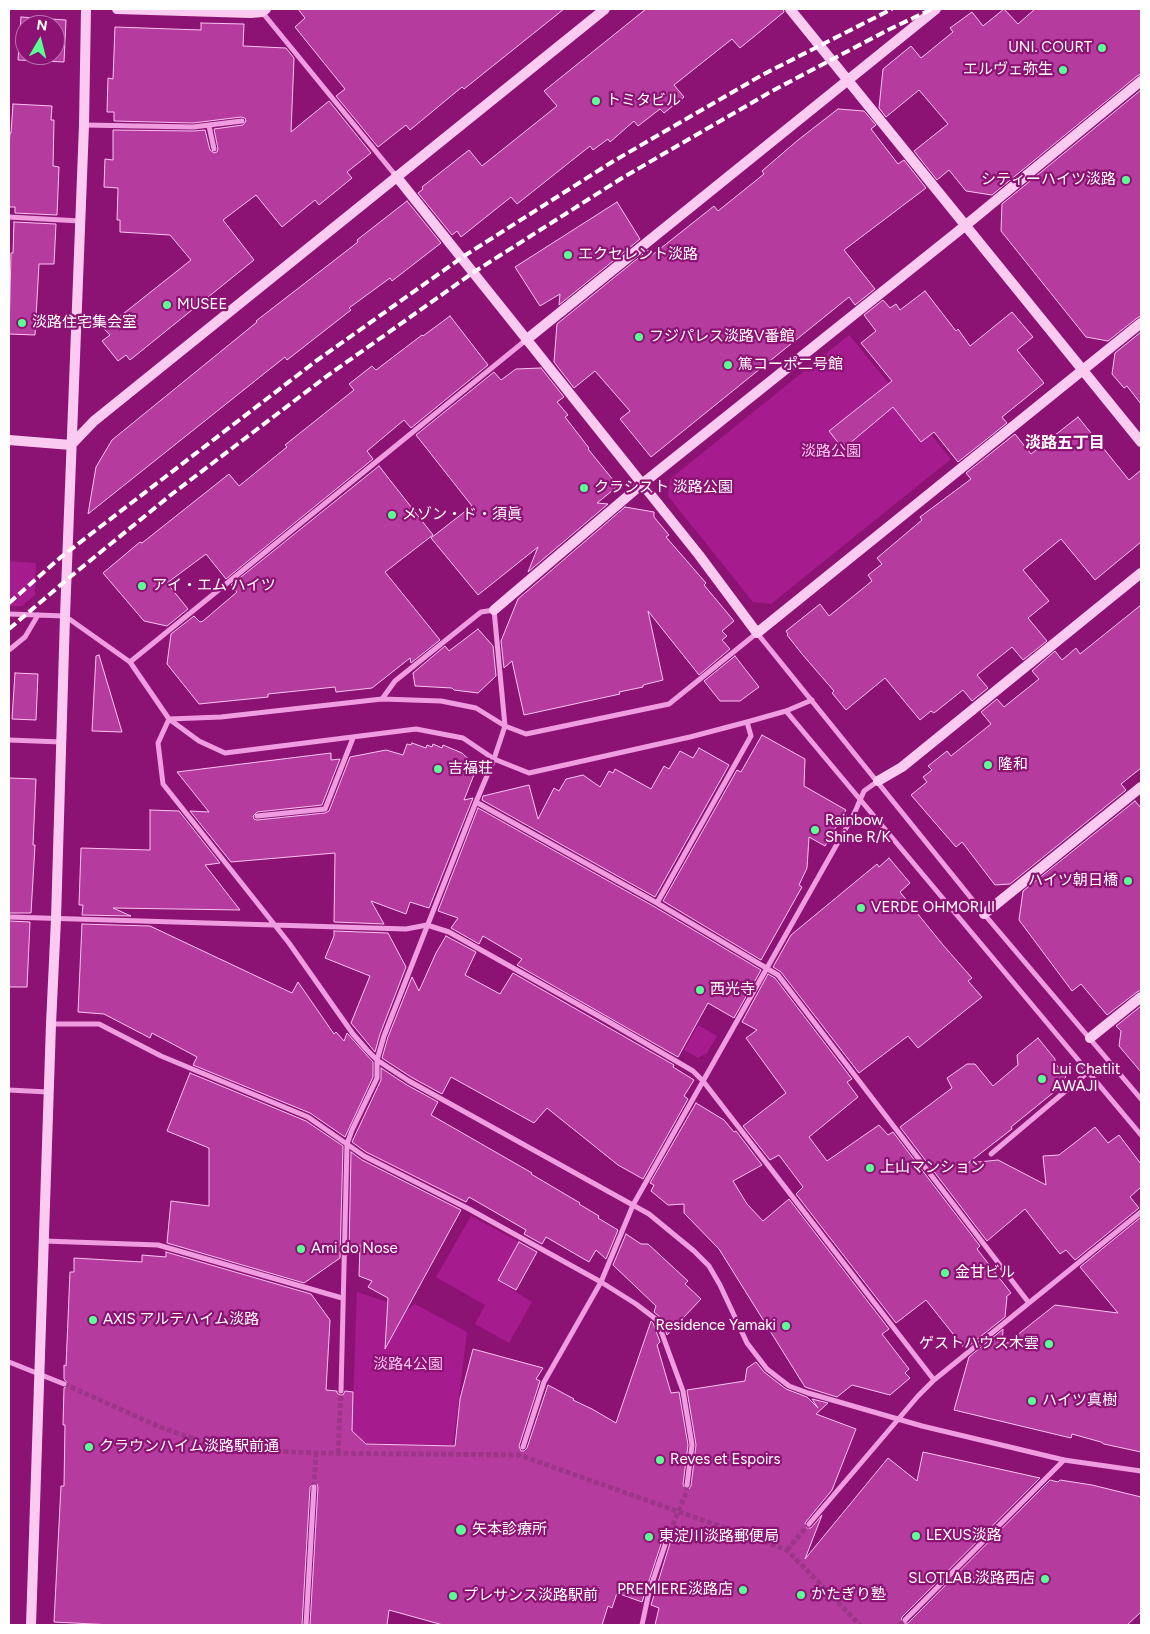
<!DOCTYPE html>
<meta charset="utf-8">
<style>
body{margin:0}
#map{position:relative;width:1150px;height:1634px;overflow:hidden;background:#8c1374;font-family:Figtree,sans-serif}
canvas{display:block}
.frame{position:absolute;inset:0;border:10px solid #fff;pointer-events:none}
.north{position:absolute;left:15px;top:15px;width:50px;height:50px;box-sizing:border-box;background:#8c1374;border:1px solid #ba71ac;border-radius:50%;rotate:8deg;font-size:14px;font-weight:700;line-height:20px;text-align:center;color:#fff}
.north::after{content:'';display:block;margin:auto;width:18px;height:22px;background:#5bff94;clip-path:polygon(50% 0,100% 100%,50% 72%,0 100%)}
</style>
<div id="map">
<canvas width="1150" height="1634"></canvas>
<div class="frame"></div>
<div class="north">N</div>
</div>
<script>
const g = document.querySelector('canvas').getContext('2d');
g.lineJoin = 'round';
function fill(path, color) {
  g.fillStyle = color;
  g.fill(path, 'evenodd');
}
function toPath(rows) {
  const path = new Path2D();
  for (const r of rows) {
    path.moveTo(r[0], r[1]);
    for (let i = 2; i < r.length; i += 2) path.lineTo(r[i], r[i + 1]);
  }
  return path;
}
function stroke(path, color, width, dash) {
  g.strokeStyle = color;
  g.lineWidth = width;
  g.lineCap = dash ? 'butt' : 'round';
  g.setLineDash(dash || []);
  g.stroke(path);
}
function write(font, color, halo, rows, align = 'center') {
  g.font = font + ' Figtree,"Noto Sans JP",sans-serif';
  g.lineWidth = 4.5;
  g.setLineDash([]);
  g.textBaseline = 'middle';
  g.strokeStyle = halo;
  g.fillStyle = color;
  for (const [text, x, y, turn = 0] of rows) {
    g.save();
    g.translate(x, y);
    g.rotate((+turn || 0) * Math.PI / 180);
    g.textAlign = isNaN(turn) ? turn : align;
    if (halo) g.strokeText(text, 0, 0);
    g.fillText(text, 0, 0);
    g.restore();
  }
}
const green = toPath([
 [849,335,951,459,771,604,753,602,668,496,670,479],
 [9,561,36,563,35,595,22,606,9,606],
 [698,1025,717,1036,707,1053,698,1058,684,1050],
 [471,1216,519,1242,497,1280,532,1302,509,1343,475,1324,485,1305,436,1277],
 [357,1292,408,1309,415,1304,467,1332,453,1445,366,1443,352,1431]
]);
const building = toPath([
 [298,9,564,9,464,89,462,87,410,130,406,125,378,147,336,96,345,89,295,27,305,18,298,9],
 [646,9,783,9,784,12,740,48,732,39,674,85,684,97,664,113,660,109,638,126,634,121,610,142,608,139,593,150,590,146,517,204,511,197,461,237,457,231,452,235,418,193,423,189,422,187,469,150,482,166,557,106,544,91,646,9],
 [1004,9,1018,24,1035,9,1141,9,1141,74,1137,76,992,195,966,191,949,170,937,180,914,151,948,124,919,90,886,117,879,108,883,69,911,46,921,58,953,32,950,28,972,12,983,26,1004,9],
 [21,17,66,20,64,62,18,60,21,17],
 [25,25,55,25,55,55,25,55,25,25],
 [201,23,244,24,243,46,286,48,294,58,291,132,329,101,371,153,347,172,352,178,319,205,315,200,282,227,256,195,223,220,254,260,130,360,126,355,118,361,102,341,110,335,104,329,191,260,170,235,120,232,120,220,117,220,118,188,104,187,105,159,113,160,113,130,193,131,205,130,210,150,214,153,217,152,218,149,214,129,243,125,246,121,245,118,241,117,193,123,114,121,114,112,107,112,108,78,113,79,115,27,201,30,201,23],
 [1141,90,1141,316,1137,318,1108,341,1086,337,1001,231,1002,204,1141,90],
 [13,104,52,106,51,120,54,120,53,166,59,167,57,215,15,213,15,207,9,207,9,147,10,133,11,133,13,104],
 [838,109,864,111,876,125,871,129,898,164,904,160,926,188,844,250,875,289,855,305,849,297,651,457,620,419,630,411,595,371,574,388,554,362,557,324,648,250,651,256,714,206,718,211,764,174,762,171,798,140,838,109],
 [407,201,441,243,392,281,390,278,349,308,351,310,287,360,285,357,88,514,96,467,112,440,257,322,256,321,358,242,357,240,407,201],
 [617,202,640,239,559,305,560,294,540,306,515,267,617,202],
 [14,222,56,224,54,264,39,264,35,335,9,334,11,253,13,253,14,222],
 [925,291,956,331,958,329,970,346,1012,312,1033,337,1017,350,1044,383,1002,417,1007,423,958,462,934,432,921,442,893,407,843,449,829,431,892,381,861,343,876,331,864,315,883,300,890,308,896,304,900,310,925,291],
 [450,316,488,365,411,428,404,420,367,451,373,459,226,579,206,554,167,583,188,609,167,626,144,621,103,573,140,542,142,543,229,474,239,486,287,447,285,445,354,390,349,384,372,366,376,370,422,335,423,336,450,316],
 [1141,332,1141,404,1127,386,1124,388,1112,374,1115,353,1141,332],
 [541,368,564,397,557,402,568,415,565,417,589,448,588,449,618,486,597,503,608,504,528,572,538,547,478,595,431,538,472,506,416,435,494,372,501,380,516,369,541,368],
 [1078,417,1129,480,1141,470,1141,542,1095,580,1061,539,1023,570,1049,601,1028,618,1047,641,1023,660,1012,647,977,675,988,688,972,701,963,690,934,713,931,711,920,720,885,678,846,710,832,693,834,691,802,654,787,635,788,634,786,631,820,604,829,616,872,581,868,575,882,564,877,558,922,520,920,517,971,479,966,473,1015,434,1031,454,1078,417],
 [379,466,433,535,385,572,440,640,411,663,410,658,372,688,336,692,335,687,268,694,268,697,199,704,167,664,171,634,194,616,200,622,203,621,237,592,231,585,379,466],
 [625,507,654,512,654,517,669,535,666,537,706,583,704,585,734,621,722,631,727,636,722,640,730,649,699,675,648,611,663,680,643,685,643,687,619,692,620,694,524,715,512,661,504,668,501,641,518,599,625,507],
 [1141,605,1141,768,1121,784,1126,790,1010,884,995,885,962,842,956,847,911,795,927,782,923,777,932,770,928,766,947,751,951,756,991,724,981,712,997,699,1004,707,1039,679,1032,671,1055,651,1062,660,1076,648,1080,654,1141,605],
 [478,629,493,646,496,676,478,693,454,690,452,688,415,686,413,673,445,646,449,651,478,629],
 [99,655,122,732,92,731,96,656,99,655],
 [735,656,759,687,740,701,720,701,704,681,735,656],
 [15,673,38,674,36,720,12,719,15,673],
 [762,735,805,759,804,786,846,810,825,846,809,837,807,868,799,885,802,887,761,960,663,901,737,770,741,772,762,735],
 [412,743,426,748,427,745,432,747,433,744,442,748,443,745,462,753,477,767,464,800,473,798,429,908,410,902,406,914,371,901,384,924,334,922,335,853,231,862,190,811,209,812,177,772,331,753,331,760,340,759,322,805,257,812,253,816,254,819,257,820,325,813,329,811,350,757,386,750,403,755,407,744,411,745,412,743],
 [699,748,729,765,655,897,482,800,483,796,529,785,538,819,554,788,559,791,566,779,583,775,600,787,609,771,613,773,615,769,651,789,664,766,669,769,680,751,693,758,699,748],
 [9,778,36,779,33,845,35,845,31,913,9,913,9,778],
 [1135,801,1141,808,1141,990,1137,992,1107,1015,1081,984,1072,991,1019,920,1023,891,1135,801],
 [478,808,655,907,761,970,734,1018,708,1003,678,1057,517,965,522,959,483,936,479,944,451,928,458,918,438,911,478,808],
 [150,810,179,811,220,863,205,865,240,910,113,908,131,916,82,915,83,905,79,905,81,848,150,850,150,810],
 [889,858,910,883,900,892,943,945,972,978,968,981,982,997,918,1048,908,1036,859,1073,781,972,773,967,791,935,877,864,879,867,889,858],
 [9,921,30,922,27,987,9,987,9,921],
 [82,924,150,926,292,993,298,982,334,1034,336,1032,344,1041,347,1033,373,1062,373,1077,345,1137,310,1113,193,1065,197,1057,152,1033,150,1038,104,1014,78,1012,82,924],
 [334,931,388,933,406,967,380,1034,375,1052,351,1023,370,976,325,958,334,936,334,931],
 [446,936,476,952,465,975,500,994,513,973,674,1065,673,1067,694,1080,684,1096,688,1099,643,1179,618,1165,547,1108,534,1123,451,1077,442,1094,411,1077,382,1058,388,1037,412,977,419,991,436,953,446,936],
 [768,974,775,978,852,1079,847,1082,858,1097,809,1137,827,1161,879,1125,888,1135,893,1132,980,1246,977,1249,1011,1293,1006,1297,1007,1297,1005,1317,965,1349,926,1300,896,1323,796,1194,803,1187,779,1155,770,1160,743,1126,786,1093,746,1038,757,1030,742,1022,768,974],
 [1141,1006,1141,1072,1119,1046,1121,1031,1116,1026,1141,1006],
 [1038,1038,1055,1059,1055,1063,1066,1077,1062,1081,1064,1084,1011,1127,1012,1129,968,1163,998,1160,1046,1185,1043,1156,1059,1155,1095,1127,1108,1143,1119,1135,1141,1164,1141,1187,1130,1197,1139,1208,1075,1260,1066,1250,1060,1254,1025,1209,987,1241,900,1127,952,1088,947,1078,967,1064,975,1064,993,1086,1018,1065,1017,1055,1038,1038],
 [381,1068,407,1085,438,1102,431,1115,532,1173,531,1174,580,1203,579,1204,599,1216,598,1218,618,1230,606,1259,596,1250,589,1262,546,1237,542,1244,524,1234,526,1230,469,1197,466,1202,366,1152,352,1142,381,1080,381,1068],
 [190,1073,306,1121,343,1146,340,1258,304,1283,167,1243,171,1201,209,1206,209,1148,167,1131,190,1073],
 [696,1103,724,1120,734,1132,736,1131,762,1165,733,1181,747,1204,763,1221,789,1199,889,1329,882,1334,909,1369,905,1373,910,1378,890,1395,852,1385,837,1397,805,1387,719,1249,684,1213,684,1204,668,1205,651,1191,654,1185,650,1183,696,1103],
 [351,1152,362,1160,461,1210,385,1349,388,1298,368,1287,372,1281,359,1276,360,1245,349,1252,351,1152],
 [1141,1217,1141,1452,1104,1444,1101,1442,1072,1434,1071,1438,954,1410,969,1357,1003,1329,1002,1347,1055,1305,1118,1313,1080,1267,1141,1217],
 [626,1234,641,1244,648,1244,688,1281,685,1284,701,1299,667,1335,661,1318,654,1312,656,1306,613,1265,626,1234],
 [519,1242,537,1252,516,1290,498,1280,519,1242],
 [166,1252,311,1294,330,1320,326,1390,337,1391,337,1393,340,1395,343,1395,345,1391,353,1392,352,1431,366,1444,455,1446,460,1399,473,1349,543,1368,536,1379,540,1381,519,1446,521,1451,524,1451,527,1448,548,1385,574,1399,573,1400,592,1409,616,1423,651,1321,653,1323,660,1342,657,1345,671,1393,679,1392,688,1445,683,1484,685,1489,689,1489,691,1486,696,1445,687,1390,745,1381,747,1368,756,1362,764,1372,786,1389,807,1397,818,1408,812,1399,828,1403,816,1414,856,1429,832,1490,805,1523,807,1528,811,1528,822,1515,805,1559,888,1458,917,1481,923,1452,1040,1478,902,1617,901,1621,902,1623,908,1623,1050,1480,1058,1482,1060,1480,1092,1485,1141,1497,1141,1612,1127,1625,655,1625,659,1608,651,1605,671,1540,671,1537,667,1535,663,1538,642,1602,617,1593,612,1608,608,1606,602,1625,443,1625,389,1610,387,1625,310,1625,318,1487,317,1484,314,1483,310,1487,302,1625,113,1625,54,1622,61,1486,64,1486,65,1425,63,1425,64,1388,67,1387,68,1384,64,1379,64,1365,66,1366,70,1272,74,1272,74,1258,142,1262,142,1255,166,1257,166,1252]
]);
const streetTunnel = toPath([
 [64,1384,160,1427,223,1449,316,1453,519,1455,787,1550,860,1625],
 [338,1453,341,1391],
 [314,1487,316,1453],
 [667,1539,685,1496,687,1485],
 [787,1550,809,1524],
 [899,1625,905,1620]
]);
const street = toPath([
 [262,12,396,176],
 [84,125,193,127,242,121],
 [209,126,214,149],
 [9,217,80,221],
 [9,614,65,616,130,662,169,719,199,741,225,753,416,729,463,738,494,759,529,773,690,737,747,722,786,711,812,700],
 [9,650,25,637,38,615],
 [130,662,526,340],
 [786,711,1141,1135],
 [169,719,158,743,163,784,289,943,353,1034,367,1050,377,1060,409,1081,649,1214,694,1251,709,1266,720,1285,747,1343,767,1369,789,1386,808,1393,922,1426,1064,1460,1141,1471],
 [169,719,221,717,382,699,441,701,476,708,505,726,526,734,669,704,757,633,984,914,1141,1099],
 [9,740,61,742],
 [476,802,657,903,778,975,1029,1303],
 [257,816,325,809,353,738],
 [657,903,751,736,747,722],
 [9,917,406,929,427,925,449,932,604,1019,693,1071,703,1081,934,1380],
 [51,1024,99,1024,161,1056,308,1117,364,1156,469,1209,601,1282,636,1304,657,1320,683,1391,692,1445,687,1485],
 [9,1090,48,1092],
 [991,1154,1088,1072],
 [44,1241,158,1245,342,1298],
 [9,1362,64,1384],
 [341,1391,347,1144,352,1130,377,1078,377,1060,384,1036,476,802,494,759,505,726,494,610,481,612,395,681,382,699],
 [523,1447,544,1382,601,1282,633,1205,854,814,864,791,878,781],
 [809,1524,918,1396,934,1380,1141,1212],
 [905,1620,1064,1460],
 [306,1625,314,1487],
 [642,1625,649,1592,667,1539]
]);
const secondary = toPath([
 [117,9,251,13,262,12,266,9],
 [790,9,1141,442],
 [396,176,699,555,757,633,1141,323],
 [526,340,936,9],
 [9,440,71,445],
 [71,445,94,421,605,9],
 [494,610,642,484,966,225,1141,81],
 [878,781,902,767,1141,573],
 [984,914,1141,787],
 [1090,1038,1141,997],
 [31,1625,51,1024,56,919,65,616,84,125,86,9]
]);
const rail = toPath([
 [9,603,61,557,316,361,464,256,612,162,762,75,892,9],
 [9,629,70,577,172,494,327,376,474,272,622,178,772,91,888,30,932,9]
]);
const markers = [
 [1102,48,5,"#5bff94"],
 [1063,70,5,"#5bff94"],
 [596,101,5,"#5bff94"],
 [1126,180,5,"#5bff94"],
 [568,255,5,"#5bff94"],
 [167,305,5,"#5bff94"],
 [22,323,5,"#5bff94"],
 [639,337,5,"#5bff94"],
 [728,365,5,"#5bff94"],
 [584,488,5,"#5bff94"],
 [392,515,5,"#5bff94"],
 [142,586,5,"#5bff94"],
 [988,765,5,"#5bff94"],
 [438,769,5,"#5bff94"],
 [815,830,5,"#5bff94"],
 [1128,881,5,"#5bff94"],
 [861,908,5,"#5bff94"],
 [700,990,5,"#5bff94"],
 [1042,1079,5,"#5bff94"],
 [870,1168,5,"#5bff94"],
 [301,1249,5,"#5bff94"],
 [945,1273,5,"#5bff94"],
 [93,1320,5,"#5bff94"],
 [786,1326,5,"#5bff94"],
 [1049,1344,5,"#5bff94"],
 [1032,1401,5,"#5bff94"],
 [89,1447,5,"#5bff94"],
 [660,1460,5,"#5bff94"],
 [461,1530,6,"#5bff94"],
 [916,1536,5,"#5bff94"],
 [649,1537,5,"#5bff94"],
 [1045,1579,5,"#5bff94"],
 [743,1590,5,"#5bff94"],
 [801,1595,5,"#5bff94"],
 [453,1596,5,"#5bff94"]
];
const poiNames = [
 ["UNI. COURT",1092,48,"right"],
 ["エルヴェ弥生",1053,70,"right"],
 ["トミタビル",606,101],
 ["シティーハイツ淡路",1116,180,"right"],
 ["エクセレント淡路",578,255],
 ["MUSEE",177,305],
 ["淡路住宅集会室",32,323],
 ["フジパレス淡路V番館",649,337],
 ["篤コーポ二号館",738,365],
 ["クラシスト 淡路公園",594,488],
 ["メゾン・ド・須眞",402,515],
 ["アイ・エム ハイツ",152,586],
 ["隆和",998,765],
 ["吉福荘",448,769],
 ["Rainbow",825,821],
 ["Shine R/K",825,838],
 ["ハイツ朝日橋",1118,881,"right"],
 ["VERDE OHMORI II",871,908],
 ["西光寺",710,990],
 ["Lui Chatlit",1052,1070],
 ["AWAJI",1052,1087],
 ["上山マンション",880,1168],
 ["Ami do Nose",311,1249],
 ["金甘ビル",955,1273],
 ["AXIS アルテハイム淡路",103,1320],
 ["Residence Yamaki",776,1326,"right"],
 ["ゲストハウス木雲",1039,1344,"right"],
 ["ハイツ真樹",1042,1401],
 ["クラウンハイム淡路駅前通",99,1447],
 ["Reves et Espoirs",670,1460],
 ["矢本診療所",472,1530],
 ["LEXUS淡路",926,1536],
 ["東淀川淡路郵便局",659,1537],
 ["SLOTLAB.淡路西店",1035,1579,"right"],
 ["PREMIERE淡路店",733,1590,"right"],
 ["かたぎり塾",811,1595],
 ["プレサンス淡路駅前",463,1596]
];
const parkNames = [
 ["淡路公園",831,452],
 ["淡路4公園",408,1365]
];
const neighbourhoodNames = [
 ["淡路五丁目",1065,443]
];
fill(green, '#a61b8d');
fill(building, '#b53c9e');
stroke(building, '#fcc3f1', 1);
stroke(streetTunnel, '#9d3689', 5, [5, 2.5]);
stroke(street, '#f09ce1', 5);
stroke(secondary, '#fbcaf1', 10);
stroke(rail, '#fff', 4, [9, 4]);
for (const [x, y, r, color] of markers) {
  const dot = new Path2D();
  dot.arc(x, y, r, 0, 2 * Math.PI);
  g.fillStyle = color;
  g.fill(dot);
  stroke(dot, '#8c1374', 2);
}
write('15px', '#fff', '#8c1374', poiNames, 'left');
write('15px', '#fcc3f1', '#8c1374', parkNames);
write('bold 16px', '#fff', '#8c1374', neighbourhoodNames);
</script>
